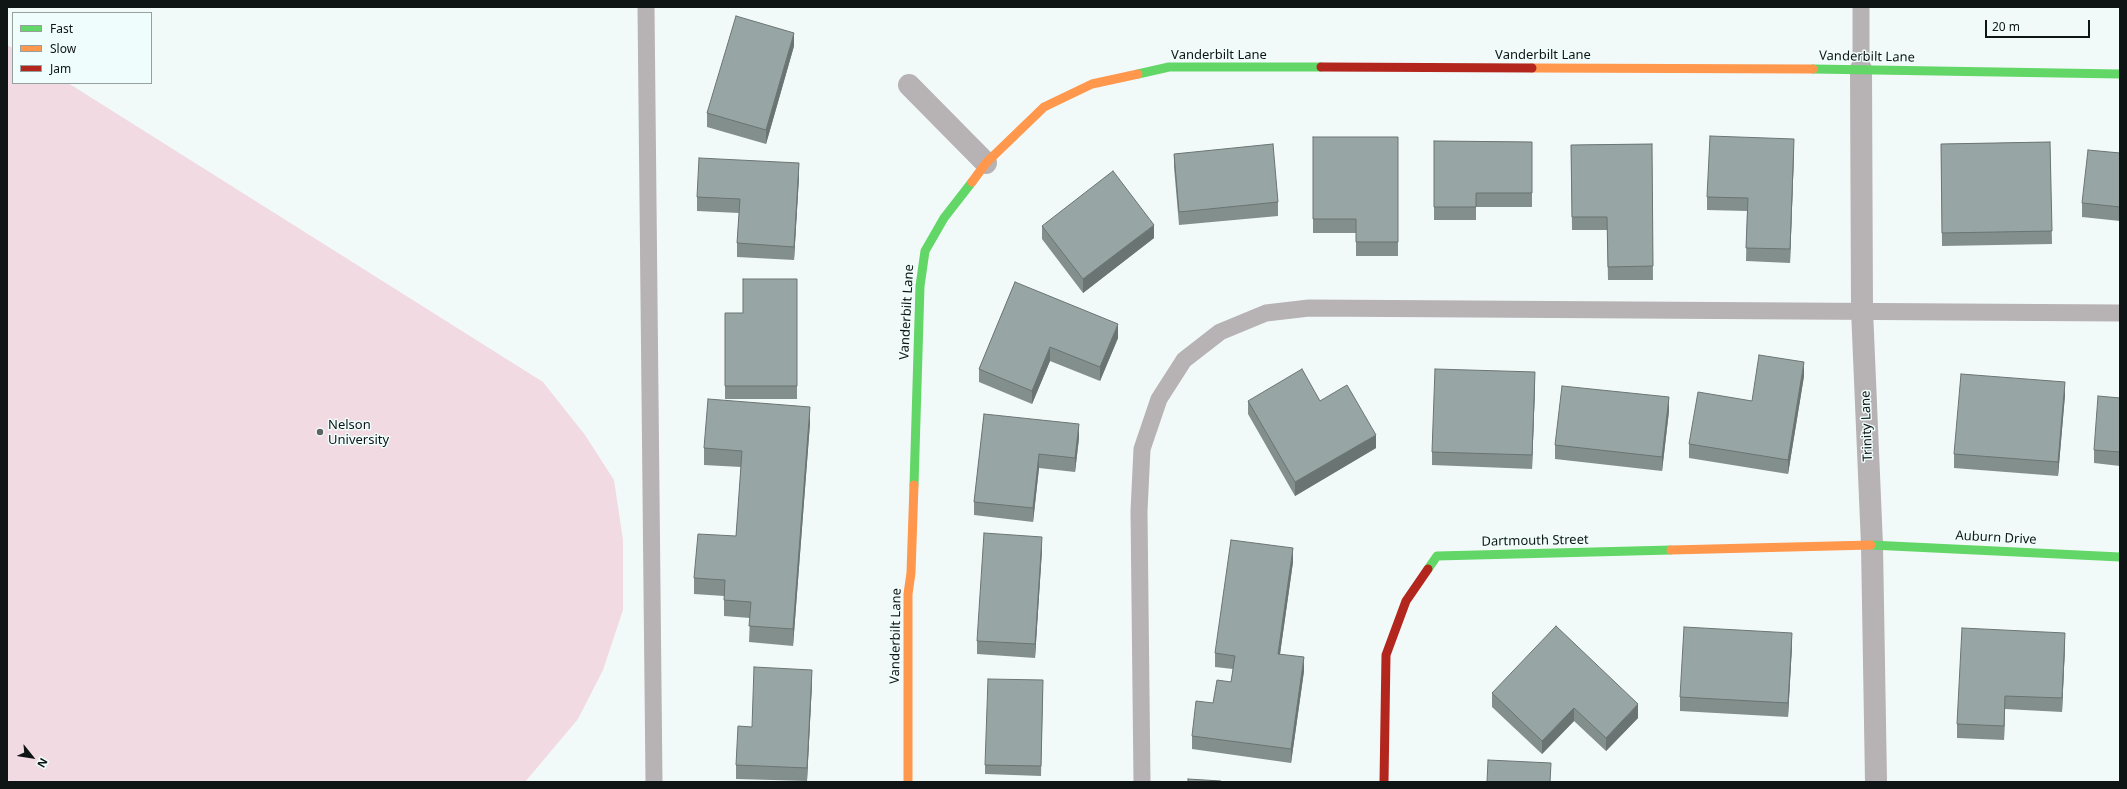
<!DOCTYPE html>
<style>
body{margin:0}
#map{position:relative;width:2127px;height:789px;overflow:hidden;background:#f2faf9;font-family:"Noto Sans",sans-serif}
canvas{display:block}
.frame{position:absolute;inset:0;border:8px solid #0f1414;pointer-events:none}
.legend{position:absolute;left:12px;top:12px;width:140px;height:72px;box-sizing:border-box;background:#effefc;border:1px solid #95a09f;margin:0;padding:5px 7px;list-style:none;font-size:12px;color:#0f1414}
.legend li{display:flex;align-items:center;gap:8px;height:20px}
.legend b{width:20px;border:1px solid #95a09f}
.north{position:absolute;left:12px;top:737px;width:40px;height:40px;-webkit-text-stroke:3px #effefc;paint-order:stroke;rotate:120deg;font-size:11px;font-weight:700;line-height:16px;text-align:center;color:#0f1414}
.north::after{content:'';display:block;margin:auto;width:14px;height:18px;background:#0f1414;clip-path:polygon(50% 0,100% 100%,50% 72%,0 100%)}
.scale{position:absolute;left:1985px;top:20px;width:105px;height:18px;box-sizing:border-box;border:2px solid #0f1414;border-top:0;padding-left:5px;font-size:12px;line-height:14px;white-space:nowrap;color:#0f1414;-webkit-text-stroke:3px #effefc;paint-order:stroke}
</style>
<div id="map">
<canvas width="2127" height="789"></canvas>
<div class="frame"></div>
<ul class="legend">
<li><b style="height:5px;background:#63d668"></b>Fast</li>
<li><b style="height:5px;background:#ff974d"></b>Slow</li>
<li><b style="height:5px;background:#b3261e"></b>Jam</li>
</ul>
<div class="north">N</div>
<div class="scale">20 m</div>
</div>
<script>
const g = document.querySelector('canvas').getContext('2d');
g.lineJoin = 'round';
function fill(path, color) {
  g.fillStyle = color;
  g.fill(path, 'evenodd');
}
function toPath(rows) {
  const path = new Path2D();
  for (const r of rows) {
    path.moveTo(r[0], r[1]);
    for (let i = 2; i < r.length; i += 2) path.lineTo(r[i], r[i + 1]);
  }
  return path;
}
function stroke(path, color, width, dash) {
  g.strokeStyle = color;
  g.lineWidth = width;
  g.lineCap = dash ? 'butt' : 'round';
  g.setLineDash(dash || []);
  g.stroke(path);
}
function write(font, color, halo, rows, align = 'center') {
  g.font = font + ' "Noto Sans",sans-serif';
  g.lineWidth = 3;
  g.setLineDash([]);
  g.textBaseline = 'middle';
  g.strokeStyle = halo;
  g.fillStyle = color;
  for (const [text, x, y, turn = 0] of rows) {
    g.save();
    g.translate(x, y);
    g.rotate((+turn || 0) * Math.PI / 180);
    g.textAlign = isNaN(turn) ? turn : align;
    if (halo) g.strokeText(text, 0, 0);
    g.fillText(text, 0, 0);
    g.restore();
  }
}
const green = toPath([
 [7,45,13,48,13,83,68,83,543,382,585,435,614,480,623,540,623,610,603,670,578,719,525,782,11,782,7,779]
]);
const lane = toPath([
 [646,7,654,782],
 [1861,69,1861,7],
 [1142,782,1139,511,1142,449,1159,399,1184,360,1220,332,1266,313,1309,308,2120,313]
]);
const street = toPath([
 [1861,69,1862,310,1872,545,1876,782],
 [909,85,986,163]
]);
const fast = toPath([
 [1813,69,2120,74],
 [1138,74,1169,67,1321,67],
 [914,485,920,286,925,251,944,218,972,182],
 [1871,545,2120,557],
 [1428,569,1437,556,1671,550]
]);
const slow = toPath([
 [1532,68,1813,69],
 [972,182,986,163,1044,107,1092,84,1138,74],
 [1671,550,1871,545],
 [908,782,908,594,911,573,914,485]
]);
const jam = toPath([
 [1321,67,1532,68],
 [1384,782,1386,655,1406,601,1428,569]
]);
const wall = toPath([
 [794,46,766,144,707,127,707,113],
 [1313,137,1398,137,1398,256,1356,256,1356,233,1313,233],
 [1434,141,1532,142,1532,207,1476,207,1476,220,1434,220],
 [2050,142,2052,244,1942,246,1941,144],
 [1652,144,1653,280,1608,280,1607,230,1572,230,1571,145],
 [1794,152,1790,263,1746,261,1747,211,1707,210,1707,197],
 [2120,153,2120,221,2082,217,2082,203],
 [1174,154,1278,202,1278,216,1179,225,1174,167],
 [799,177,794,260,737,257,737,243,739,213,697,211,697,197],
 [1042,226,1154,238,1083,293,1042,239],
 [797,279,797,399,725,399,725,313,743,313],
 [1015,282,1118,338,1100,381,1050,361,1032,404,979,382,979,369],
 [1804,376,1788,474,1689,458,1689,444,1752,401],
 [1535,386,1532,469,1432,465,1432,452],
 [2065,395,2058,476,1954,468,1954,454],
 [2120,398,2120,466,2094,463,2094,450],
 [1248,401,1320,401,1376,448,1295,496,1248,414],
 [1669,411,1662,471,1555,459,1555,445],
 [984,414,1079,438,1075,472,1039,468,1033,522,974,515,974,502],
 [810,423,793,646,749,642,750,618,724,616,724,596,694,594,694,578,736,536,741,467,704,465,704,448],
 [1042,550,1035,658,977,654,977,641],
 [1293,562,1280,654,1304,671,1291,763,1192,749,1192,736,1213,703,1231,682,1233,669,1215,667,1215,653],
 [1792,646,1788,717,1680,711,1680,697],
 [2065,646,2062,712,2005,709,2004,740,1957,738,1957,724],
 [812,683,807,781,736,779,736,765,752,727],
 [1043,690,1041,776,985,774,985,765],
 [1492,693,1638,718,1606,751,1574,721,1542,754,1492,707]
]);
const shadedWall = toPath([
 [794,33,794,46,766,144,766,130],
 [1794,139,1794,152,1790,263,1790,249],
 [799,163,799,177,794,260,794,247],
 [1154,225,1154,238,1083,293,1083,279],
 [1118,324,1118,338,1100,381,1100,367],
 [1050,347,1050,361,1032,404,1032,391],
 [1804,362,1804,376,1788,474,1788,460],
 [1535,372,1535,386,1532,469,1532,455],
 [2065,382,2065,395,2058,476,2058,462],
 [1669,397,1669,411,1662,471,1662,457],
 [810,407,810,423,793,646,793,629],
 [1079,424,1079,438,1075,472,1075,458],
 [1376,435,1376,448,1295,496,1295,482],
 [1039,454,1039,468,1033,522,1033,508],
 [1042,537,1042,550,1035,658,1035,644],
 [1293,548,1293,562,1278,668,1278,654],
 [1792,633,1792,646,1788,717,1788,703],
 [2065,633,2065,646,2062,712,2062,698],
 [1304,657,1304,671,1291,763,1291,749],
 [812,670,812,683,807,781,807,768],
 [2005,696,2005,709,2004,740,2004,726],
 [1638,704,1638,718,1606,751,1606,738],
 [1574,708,1574,721,1542,754,1542,741]
]);
const building = toPath([
 [736,16,794,33,766,130,707,113,736,16],
 [1710,136,1794,139,1790,249,1746,248,1748,198,1707,197,1710,136],
 [1313,137,1398,137,1398,242,1356,242,1356,219,1313,219,1313,137],
 [1434,141,1532,142,1532,193,1476,193,1476,207,1434,207,1434,141],
 [2050,142,2052,231,1942,233,1941,144,2050,142],
 [1273,144,1278,202,1179,212,1174,154,1273,144],
 [1652,144,1653,266,1608,267,1607,217,1572,217,1571,145,1652,144],
 [2088,150,2120,153,2120,207,2082,203,2088,150],
 [699,158,799,163,794,247,737,243,740,199,697,197,699,158],
 [1113,171,1154,225,1083,279,1042,226,1113,171],
 [743,279,797,279,797,386,725,386,725,313,743,313,743,279],
 [1015,282,1118,324,1100,367,1050,347,1032,391,979,369,1015,282],
 [1759,355,1804,362,1788,460,1689,444,1698,392,1752,401,1759,355],
 [1302,369,1320,401,1347,385,1376,435,1295,482,1248,401,1302,369],
 [1435,369,1535,372,1532,455,1432,452,1435,369],
 [1961,374,2065,382,2058,462,1954,454,1961,374],
 [1562,386,1669,397,1662,457,1555,445,1562,386],
 [2098,396,2120,398,2120,452,2094,450,2098,396],
 [708,399,810,407,793,629,749,626,751,602,724,600,725,580,694,578,698,534,736,536,742,451,704,448,708,399],
 [984,414,1079,424,1075,458,1039,454,1033,508,974,502,984,414],
 [984,533,1042,537,1035,644,977,641,984,533],
 [1231,540,1293,548,1278,654,1304,657,1291,749,1192,736,1196,701,1213,703,1217,680,1231,682,1235,656,1215,653,1231,540],
 [1556,626,1638,704,1606,738,1574,708,1542,741,1492,693,1556,626],
 [1684,627,1792,633,1788,703,1680,697,1684,627],
 [1962,628,2065,633,2062,698,2005,696,2004,726,1957,724,1962,628],
 [754,667,812,670,807,768,736,765,738,726,752,727,754,667],
 [988,679,1043,680,1041,766,985,765,988,679],
 [1488,760,1551,763,1550,782,1487,782,1488,760],
 [1188,779,1221,781,1221,782,1188,782,1188,779]
]);
const markers = [
 [320,432,4,"#5e6464"]
];
const streetNames = [
 ["Vanderbilt Lane",1219,55],
 ["Vanderbilt Lane",1543,55],
 ["Vanderbilt Lane",1867,57,1],
 ["Vanderbilt Lane",907,312,-87],
 ["Trinity Lane",1867,426,-92],
 ["Auburn Drive",1996,538,3],
 ["Dartmouth Street",1535,541,-1],
 ["Vanderbilt Lane",896,636,-89]
];
const poiNames = [
 ["Nelson",328,425],
 ["University",328,440]
];
fill(green, '#f1dae1');
stroke(lane, '#b7b2b4', 17);
stroke(street, '#b7b2b4', 22);
stroke(fast, '#63d668', 9);
stroke(slow, '#ff974d', 9);
stroke(jam, '#b3261e', 9);
fill(wall, '#828f8d');
fill(shadedWall, '#6a7473');
fill(building, '#97a6a4');
stroke(building, '#6a7473', 1);
for (const [x, y, r, color] of markers) {
  const dot = new Path2D();
  dot.arc(x, y, r, 0, 2 * Math.PI);
  g.fillStyle = color;
  g.fill(dot);
  stroke(dot, '#effefc', 1.5);
}
write('13px', '#0f1414', '#effefc', streetNames);
write('13px', '#0f1414', '#effefc', poiNames, 'left');
</script>
